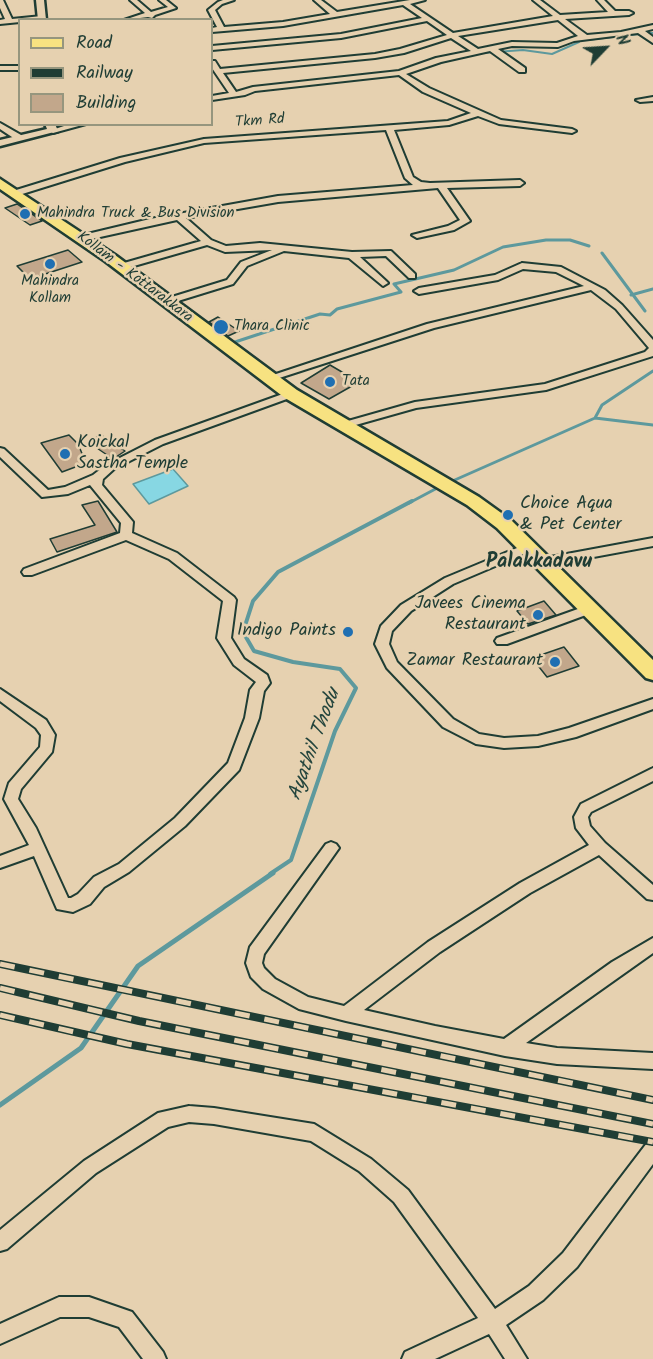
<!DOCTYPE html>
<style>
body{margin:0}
#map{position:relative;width:653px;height:1359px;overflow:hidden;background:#e6d1b0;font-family:Kalam,sans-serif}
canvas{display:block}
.legend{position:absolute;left:18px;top:18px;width:195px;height:108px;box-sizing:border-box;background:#e6d1b0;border:2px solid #96967e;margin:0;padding:8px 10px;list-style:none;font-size:18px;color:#1f3d34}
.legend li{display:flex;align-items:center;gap:12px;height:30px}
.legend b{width:30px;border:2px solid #96967e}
.north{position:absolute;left:575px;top:18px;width:60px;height:60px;-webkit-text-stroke:4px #e6d1b0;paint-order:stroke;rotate:65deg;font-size:16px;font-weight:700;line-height:24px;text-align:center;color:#1f3d34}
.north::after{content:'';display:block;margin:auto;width:21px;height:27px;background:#1f3d34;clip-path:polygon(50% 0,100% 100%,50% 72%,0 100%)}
</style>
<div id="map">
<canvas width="653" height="1359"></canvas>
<ul class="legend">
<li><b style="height:8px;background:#f7e281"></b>Road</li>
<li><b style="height:8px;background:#1f3d34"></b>Railway</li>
<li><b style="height:16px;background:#c2a78b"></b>Building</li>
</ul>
<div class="north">N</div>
</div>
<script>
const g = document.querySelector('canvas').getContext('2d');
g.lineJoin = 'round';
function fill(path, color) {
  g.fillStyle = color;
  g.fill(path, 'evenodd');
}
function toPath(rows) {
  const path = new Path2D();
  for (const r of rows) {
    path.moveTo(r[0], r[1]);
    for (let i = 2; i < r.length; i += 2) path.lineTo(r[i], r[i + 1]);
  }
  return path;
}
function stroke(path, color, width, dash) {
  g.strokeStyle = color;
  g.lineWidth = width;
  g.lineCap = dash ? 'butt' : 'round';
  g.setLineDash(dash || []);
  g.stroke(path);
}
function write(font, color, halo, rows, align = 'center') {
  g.font = font + ' Kalam,sans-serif';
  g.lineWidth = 5;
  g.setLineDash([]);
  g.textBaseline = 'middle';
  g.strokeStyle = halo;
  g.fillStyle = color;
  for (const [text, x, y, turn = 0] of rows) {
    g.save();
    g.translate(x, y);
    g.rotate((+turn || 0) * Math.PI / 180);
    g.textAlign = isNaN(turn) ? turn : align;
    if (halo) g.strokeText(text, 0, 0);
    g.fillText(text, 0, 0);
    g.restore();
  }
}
const water = toPath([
 [173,469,188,486,149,504,133,484,173,469]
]);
const streamFar3 = toPath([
 [649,33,653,33],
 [587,40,639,34],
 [482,53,523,50,552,54,579,42],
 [429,66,451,60]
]);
const streamFar2 = toPath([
 [602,253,645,311],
 [631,295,653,289],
 [232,343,320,314,330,315,337,309,401,292,394,284,454,270,503,247,546,240,570,240,589,246],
 [595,418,602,405,653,371],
 [448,483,595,418,653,425],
 [409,503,441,486]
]);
const streamFar1 = toPath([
 [270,874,291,860,335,731,356,688,340,669,293,662,254,651,243,632,253,601,278,572,412,501]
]);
const stream = toPath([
 [0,1105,81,1048,138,966,273,873]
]);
const building = toPath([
 [17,204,42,221,30,225,5,208,17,204],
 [68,250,82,262,30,279,17,266,68,250],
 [218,317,239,331,228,336,209,322,218,317],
 [330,365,359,382,329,399,301,383,330,365],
 [69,435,78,444,86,463,62,472,41,443,69,435],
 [101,435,125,451,113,459,88,442,101,435],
 [98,501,117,532,57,552,50,539,95,525,82,505,98,501],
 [544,601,556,615,528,624,517,611,544,601],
 [564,647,579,666,547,677,532,658,564,647]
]);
const minor = toPath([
 [0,0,3,0,12,19,42,16,46,18,20,20,20,22,0,24,0,20,5,19,0,8,0,0],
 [130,0,137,0,151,12,168,7,159,0,166,0,176,8,155,15,152,18,148,17,124,20,145,13,130,0],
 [223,0,234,0,222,4,215,10,224,27,283,22,330,14,314,0,321,0,337,12,410,0,425,0,410,4,453,33,553,16,533,0,540,0,560,15,608,12,597,0,604,0,615,11,629,11,633,13,629,15,565,19,587,35,621,32,653,25,653,29,645,31,653,37,653,43,638,33,574,41,558,47,512,46,498,49,525,68,525,72,519,72,490,51,441,62,406,74,429,88,501,120,572,129,576,131,572,133,499,124,478,116,449,125,394,130,413,177,421,182,430,183,520,180,524,183,520,186,447,188,470,221,454,230,417,238,412,235,448,226,460,220,438,188,278,202,186,218,211,240,226,246,260,243,352,252,391,251,415,274,415,278,409,278,386,256,360,257,386,281,388,283,383,286,349,258,284,251,247,266,233,284,165,305,160,302,162,300,227,280,241,262,272,250,225,252,207,245,120,270,117,269,117,265,201,241,177,220,82,241,79,240,79,236,150,219,278,196,413,185,405,178,386,130,204,143,125,162,19,195,13,195,13,191,120,158,204,139,448,121,471,113,423,92,399,75,255,91,245,95,212,100,212,96,229,93,212,68,212,61,215,61,220,69,375,54,400,49,447,35,427,21,341,38,212,50,212,46,341,34,422,18,403,5,283,26,212,32,212,28,217,27,208,10,218,2,223,0],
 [558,20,578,36,557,43,512,42,478,49,458,36,558,20],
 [451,38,471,51,436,58,399,71,253,87,236,92,223,73,375,58,404,53,451,38],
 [0,66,20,66,20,70,0,70,0,66],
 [653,97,653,101,640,102,636,100,653,97],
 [0,123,21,135,21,139,15,139,0,129,0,123],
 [70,124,86,124,53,133,49,131,70,124],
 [522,263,561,267,605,290,622,305,653,340,653,356,546,390,416,408,345,428,339,425,341,423,415,402,545,384,645,352,649,348,616,309,591,290,434,328,273,380,265,380,264,378,427,324,584,286,556,272,523,269,498,280,419,294,414,291,419,288,495,275,522,263],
 [291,391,295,392,295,396,163,444,114,469,103,479,102,485,133,522,132,533,177,553,234,597,236,600,231,638,244,659,267,675,270,683,264,691,259,718,239,770,185,826,129,872,104,887,90,904,73,912,57,909,34,856,0,868,0,856,29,845,4,799,9,783,40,747,41,735,36,728,0,701,0,689,46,720,55,735,52,752,21,789,18,799,36,828,68,898,71,898,78,894,94,877,119,864,175,818,228,763,245,718,250,690,256,682,234,665,217,638,223,601,169,559,126,540,32,575,24,575,22,572,24,569,120,533,121,523,90,485,68,494,42,497,0,457,0,448,4,449,48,490,65,487,93,475,106,465,155,440,291,391],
 [653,538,653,546,545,566,539,562,545,558,653,538],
 [529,543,535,547,533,550,453,584,411,611,392,631,389,644,397,662,453,719,479,734,504,738,538,736,569,728,653,699,653,709,576,737,538,746,504,748,476,744,443,727,387,668,375,644,381,626,401,605,445,578,529,543],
 [589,605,594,606,595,609,594,612,507,644,497,644,495,641,497,638,589,605],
 [653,768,653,781,591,812,588,817,590,826,605,843,653,885,653,900,647,899,599,855,530,893,440,952,364,1010,435,1026,504,1039,612,962,653,938,653,953,526,1043,557,1048,653,1053,653,1069,557,1064,505,1056,346,1021,299,1009,263,989,251,977,246,963,250,947,326,844,331,842,336,844,339,848,264,954,262,963,264,968,275,979,308,997,344,1006,428,942,520,883,589,845,576,828,574,817,581,804,653,768],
 [189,1106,214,1108,314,1124,371,1159,408,1190,495,1309,529,1286,563,1253,647,1143,653,1140,653,1164,577,1267,543,1300,506,1325,527,1359,505,1359,489,1334,435,1359,402,1359,405,1352,478,1318,394,1202,359,1171,311,1141,214,1124,189,1122,168,1127,96,1173,7,1249,0,1251,0,1230,84,1161,158,1113,189,1106],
 [59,1297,89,1297,132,1312,163,1352,166,1359,143,1359,119,1327,89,1317,60,1317,0,1344,0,1324,59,1297]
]);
const tertiary = toPath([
 [36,0,44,0,46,20,38,20,36,0],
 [45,124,55,124,58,131,0,146,0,140,47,129,45,124]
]);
const primary = toPath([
 [0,179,115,255,297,390,479,497,511,520,653,660,653,680,646,678,497,528,467,505,285,398,105,261,0,189,0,179]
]);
const rail = toPath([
 [0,964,653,1100],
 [0,988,139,1021,653,1124],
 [0,1015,127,1044,653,1142]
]);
const markers = [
 [25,214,6,"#1f6fb2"],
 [50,264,6,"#1f6fb2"],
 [221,327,8,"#1f6fb2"],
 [330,382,6,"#1f6fb2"],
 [65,454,6,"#1f6fb2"],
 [508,515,6,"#1f6fb2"],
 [538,615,6,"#1f6fb2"],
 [348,632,6,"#1f6fb2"],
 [555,662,6,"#1f6fb2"]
];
const farStreetnames = [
 ["Tkm Rd",260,122,-4],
 ["Kollam - Kottarakkara",134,278,37]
];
const farPoinames = [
 ["Mahindra Truck & Bus Division",37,214],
 ["Mahindra",50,282,"center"],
 ["Kollam",50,299,"center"],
 ["Thara Clinic",234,327],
 ["Tata",342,382]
];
const poiNames = [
 ["Koickal",77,444,"left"],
 ["Sastha Temple",77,465,"left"],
 ["Choice Aqua",520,505,"left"],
 ["& Pet Center",520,526,"left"],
 ["Javees Cinema",526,605],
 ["Restaurant",526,626],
 ["Indigo Paints",336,632],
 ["Zamar Restaurant",543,662]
];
const neighbourhoodNames = [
 ["Palakkadavu",539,564]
];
const waterNames = [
 ["Ayathil Thodu",316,745,-70]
];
fill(water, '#87d7e3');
stroke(water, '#5d999d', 1.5);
stroke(streamFar3, '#5d999d', 2);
stroke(streamFar2, '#5d999d', 3);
stroke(streamFar1, '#5d999d', 4);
stroke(stream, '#5d999d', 5);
fill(building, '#c2a78b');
stroke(building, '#1f3d34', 1.5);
stroke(minor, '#1f3d34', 4);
stroke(tertiary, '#1f3d34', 5);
stroke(primary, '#1f3d34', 5);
fill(minor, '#e6d1b0');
fill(tertiary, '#e6d1b0');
fill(primary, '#f7e281');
stroke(rail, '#1f3d34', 8);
stroke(rail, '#e6d1b0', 5, [15]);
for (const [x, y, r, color] of markers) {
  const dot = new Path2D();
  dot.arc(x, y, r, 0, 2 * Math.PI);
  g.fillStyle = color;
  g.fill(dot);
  stroke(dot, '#e6d1b0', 2);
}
write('15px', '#1f3d34', '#e6d1b0', farStreetnames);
write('15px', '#1f3d34', '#e6d1b0', farPoinames, 'left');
write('18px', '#1f3d34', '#e6d1b0', poiNames, 'right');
write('bold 20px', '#1f3d34', '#e6d1b0', neighbourhoodNames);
write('italic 20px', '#24453d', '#e6d1b0', waterNames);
</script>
